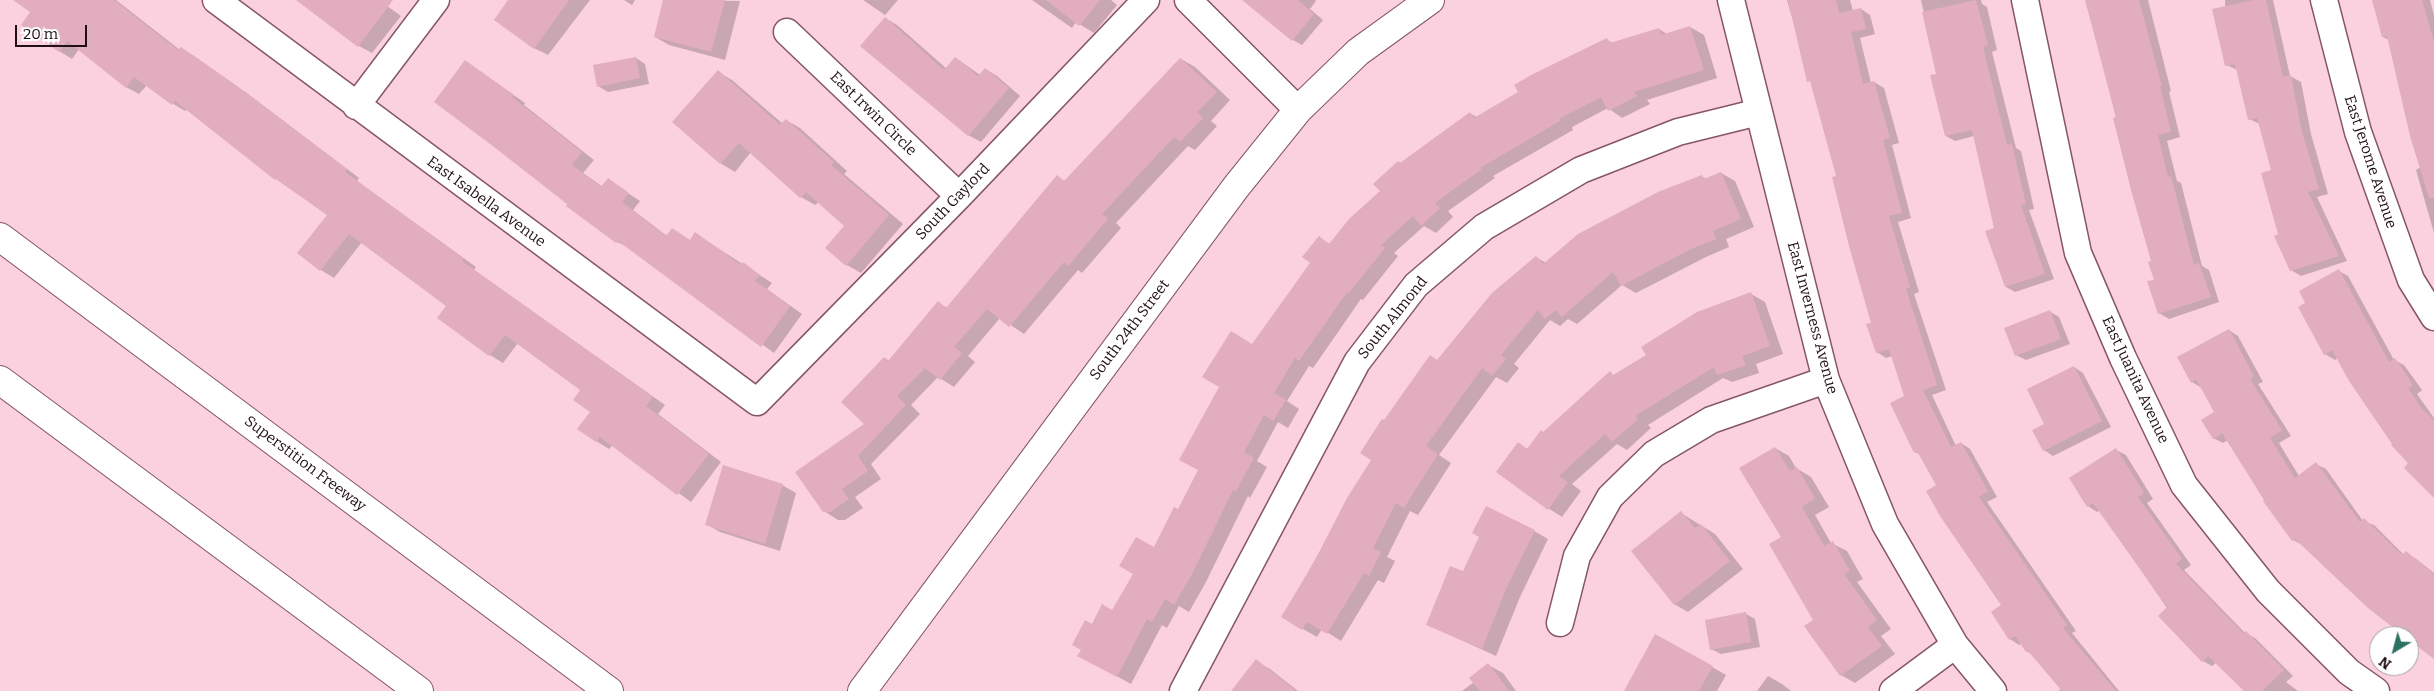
<!DOCTYPE html>
<style>
body{margin:0}
#map{position:relative;width:2434px;height:691px;overflow:hidden;background:#fbd0df;font-family:Bitter,serif}
canvas{display:block}
.north{position:absolute;left:2369px;top:626px;width:50px;height:50px;box-sizing:border-box;background:#fff;border:1px solid #a69fa2;border-radius:50%;rotate:217deg;font-size:14px;font-weight:700;line-height:20px;text-align:center;color:#210f16}
.north::after{content:'';display:block;margin:auto;width:18px;height:22px;background:#2e7162;clip-path:polygon(50% 0,100% 100%,50% 72%,0 100%)}
.scale{position:absolute;left:15px;top:25px;width:72px;height:22px;box-sizing:border-box;border:2px solid #210f16;border-top:0;padding-left:6px;font-size:15px;line-height:18px;white-space:nowrap;color:#210f16;-webkit-text-stroke:4px #fff;paint-order:stroke}
</style>
<div id="map">
<canvas width="2434" height="691"></canvas>
<div class="north">N</div>
<div class="scale">20 m</div>
</div>
<script>
const g = document.querySelector('canvas').getContext('2d');
g.lineJoin = 'round';
function fill(path, color) {
  g.fillStyle = color;
  g.fill(path, 'evenodd');
}
function toPath(rows) {
  const path = new Path2D();
  for (const r of rows) {
    path.moveTo(r[0], r[1]);
    for (let i = 2; i < r.length; i += 2) path.lineTo(r[i], r[i + 1]);
  }
  return path;
}
function stroke(path, color, width, dash) {
  g.strokeStyle = color;
  g.lineWidth = width;
  g.lineCap = dash ? 'butt' : 'round';
  g.setLineDash(dash || []);
  g.stroke(path);
}
function write(font, color, halo, rows, align = 'center') {
  g.font = font + ' Bitter,serif';
  g.lineWidth = 4;
  g.setLineDash([]);
  g.textBaseline = 'middle';
  g.strokeStyle = halo;
  g.fillStyle = color;
  for (const [text, x, y, turn = 0] of rows) {
    g.save();
    g.translate(x, y);
    g.rotate((+turn || 0) * Math.PI / 180);
    g.textAlign = isNaN(turn) ? turn : align;
    if (halo) g.strokeText(text, 0, 0);
    g.fillText(text, 0, 0);
    g.restore();
  }
}
const shadow = toPath([
 [20,0,116,0,180,50,181,49,194,56,248,94,359,178,357,181,476,267,474,270,665,405,658,414,721,462,691,502,613,445,609,449,596,441,592,411,582,389,518,343,503,363,490,355,439,318,448,305,362,242,334,278,321,270,299,253,328,215,276,179,187,109,185,111,172,103,147,85,139,94,126,87,79,49,72,59,59,51,32,12],
 [301,0,379,0,401,16,372,53,359,46],
 [510,0,590,0,548,55,534,48],
 [624,0,635,0,632,5],
 [665,0,740,1,725,60,669,45,655,37],
 [863,0,898,0,885,15],
 [1032,0,1111,0,1117,5,1094,33,1076,22,1072,28],
 [1256,0,1315,0,1316,1,1310,9,1323,20,1302,45,1293,40],
 [1787,0,1850,0,1853,11,1861,9,1870,15,1875,34,1860,38,1871,83,1874,82,1884,88,1899,143,1892,145,1911,218,1898,222,1919,292,1914,294,1946,390,1932,395,1956,446,1961,443,1970,449,1997,497,1987,502,2076,631,2072,633,2119,691,2059,691,2061,688,2034,655,2026,651,2021,644,2019,645,2010,639,2003,605,1921,455,1915,452,1906,397,1892,356,1886,358,1877,352,1873,323,1838,177],
 [1921,0,1981,0,1982,4,1987,7,1997,50,1992,52,2016,148,2021,151,2034,209,2029,210,2054,279,2015,292,2006,287,1996,229,1974,136,1955,141,1946,136,1938,75],
 [2086,0,2148,0,2171,91,2169,92,2180,137,2167,141,2177,181,2181,183,2202,266,2209,270,2219,302,2169,319,2159,313,2153,262],
 [2225,0,2273,0,2290,76,2301,82,2311,134,2328,194,2317,197,2347,261,2301,276,2291,270,2280,235,2273,171,2260,124,2249,119,2238,70,2226,65],
 [2373,0,2430,0,2434,15,2434,233,2416,170,2421,167,2389,40,2383,37],
 [885,18,897,25,947,69,956,58,980,75,985,69,997,76,1020,96,981,142,968,135],
 [1690,27,1704,35,1717,78,1647,100,1650,104,1622,118,1608,108,1572,127,1573,130,1493,176,1495,178,1448,211,1453,217,1436,233,1424,226,1394,253,1398,256,1363,300,1361,299,1313,368,1309,366,1287,401,1299,409,1288,428,1278,422,1257,461,1267,467,1250,498,1248,496,1206,582,1189,612,1179,606,1167,628,1162,625,1131,684,1093,663,1092,626,1113,611,1134,573,1155,549,1179,511,1200,470,1253,345,1311,262,1319,238,1330,244,1381,191,1400,164,1471,114,1477,117,1607,40,1613,43,1659,29,1667,34],
 [636,58,645,64,649,84,608,92,598,86],
 [1181,59,1195,67,1230,100,1211,121,1217,126,1195,150,1188,146,1116,223,1121,228,1082,273,1078,270,1024,334,1000,318,968,356,975,362,954,387,938,377,911,405,920,414,871,464,881,479,855,497,863,508,845,520,838,520,824,511,866,425,885,358,889,361,938,303,948,308,1057,177,1065,181],
 [465,61,525,103,524,105,594,160,583,173,603,187,608,180,640,201,633,210,667,236,672,229,691,241,696,234,772,283,767,289,802,314,774,353,630,248,617,242,569,204],
 [718,72,732,80,783,124,786,120,800,128,847,171,844,174,903,224,861,273,847,265,846,225,819,202,815,205,801,197,751,152,735,172,720,163],
 [1721,173,1735,181,1754,227,1726,239,1729,247,1706,257,1636,293,1622,285,1577,324,1568,319,1560,326,1550,320,1514,364,1519,368,1507,383,1496,377,1439,455,1451,463,1418,515,1410,511,1387,557,1395,561,1384,583,1378,580,1341,641,1322,629,1317,637,1282,617,1373,460,1384,421,1437,361,1536,257,1546,263,1701,176,1706,179],
 [2339,271,2348,276,2394,360,2404,365,2422,390,2417,394,2434,418,2434,496,2393,444,2338,358,2335,360,2325,354,2307,304],
 [1751,294,1765,302,1783,354,1756,364,1759,373,1732,382,1723,378,1648,425,1651,428,1627,450,1617,444,1572,484,1581,491,1562,517,1548,508,1518,444,1528,449,1610,373,1615,376],
 [2049,311,2059,317,2070,344,2026,360,2016,355],
 [2229,330,2238,336,2263,382,2258,384,2291,436,2279,443,2299,476,2316,464,2326,469,2363,521,2374,525,2404,555,2406,553,2415,558,2434,573,2434,657,2303,545,2293,540,2228,440,2223,443,2213,438,2216,412,2202,388,2192,382],
 [2074,367,2083,373,2111,427,2053,456,2044,450,2046,424],
 [1775,448,1789,456,1796,468,1811,477,1829,507,1815,515,1831,543,1847,551,1863,579,1857,582,1891,629,1881,636,1895,654,1855,683,1841,675,1814,620,1782,538],
 [2116,450,2126,455,2153,499,2147,503,2191,565,2184,570,2245,633,2255,638,2293,676,2286,682,2298,691,2246,691,2217,662,2212,666,2203,661,2100,510,2097,512,2088,506],
 [782,485,796,493,780,551,720,532,706,524],
 [1681,513,1715,534,1743,569,1688,612,1674,604],
 [1534,531,1548,539,1520,597,1496,656,1428,625,1463,573],
 [1746,614,1755,619,1760,647,1721,654,1711,649],
 [1256,661,1270,669,1298,691,1233,691],
 [1488,665,1503,673,1516,691,1462,691,1474,682],
 [1712,667,1726,675,1717,691,1626,691],
 [1768,676,1782,684,1791,691,1757,691]
]);
const building = toPath([
 [13,0,114,0,178,50,181,47,234,84,347,169,345,172,464,259,462,261,653,397,646,406,709,454,677,495,600,437,596,442,577,429,590,412,573,400,580,390,505,335,489,356,437,318,446,306,349,234,320,271,297,253,327,215,276,179,275,180,175,101,172,105,134,77,126,88,67,41,59,52,21,25,30,12],
 [296,0,393,0,358,47],
 [508,0,569,0,534,49,494,20],
 [663,0,725,0,711,52,654,37],
 [1046,0,1100,0,1079,26],
 [1242,0,1298,0,1314,14,1292,41],
 [1788,0,1836,0,1839,13,1861,8,1866,29,1851,32,1863,84,1874,81,1890,138,1883,140,1902,213,1889,216,1910,287,1906,289,1937,385,1923,390,1951,447,1961,442,1988,491,1979,497,2067,625,2063,628,2116,691,2062,691,2028,651,2026,652,2015,636,2009,640,1991,612,2001,605,1940,516,1926,491,1936,485,1917,451,1914,453,1890,403,1904,396,1889,349,1876,353,1866,324,1871,323,1849,246,1832,177,1836,176,1810,81,1807,82],
 [1976,0,1988,45,1983,47,2007,145,2012,144,2026,204,2021,205,2045,274,2005,287,1985,231,1994,228,1972,130,1945,136,1930,75,1936,74,1922,12],
 [2085,0,2139,0,2162,86,2160,86,2171,132,2158,135,2168,177,2171,176,2194,265,2199,263,2211,297,2158,314,2147,281,2154,280,2148,262,2151,261,2131,190,2113,118,2116,117],
 [2253,0,2266,0,2283,77,2291,75,2301,128,2319,189,2308,192,2339,256,2290,271,2274,236,2278,234,2261,173,2271,170,2257,118,2248,120,2235,64,2225,66,2212,9],
 [2372,0,2422,0,2434,42,2434,198,2429,198,2410,136,2387,36,2382,37],
 [885,17,944,70,955,57,978,76,985,68,1009,88,968,136,860,46],
 [1690,26,1704,70,1634,92,1637,96,1608,111,1601,97,1559,119,1560,121,1480,168,1482,169,1435,203,1440,208,1421,226,1413,216,1381,245,1385,248,1348,294,1347,292,1299,361,1295,358,1274,393,1286,400,1273,421,1264,415,1244,452,1254,458,1236,491,1233,490,1192,574,1174,605,1165,599,1152,622,1147,619,1117,677,1077,656,1081,650,1072,645,1085,620,1092,624,1102,604,1112,610,1133,574,1119,566,1136,537,1154,547,1174,507,1178,509,1198,470,1179,460,1219,387,1202,377,1231,331,1252,344,1310,263,1302,257,1319,236,1329,244,1349,219,1380,191,1373,184,1398,161,1400,163,1470,112,1474,118,1518,92,1514,85,1533,74,1607,38,1610,43,1659,28,1661,35],
 [636,57,640,78,597,87,593,65],
 [1180,58,1217,92,1197,112,1203,118,1180,142,1174,137,1102,214,1108,219,1068,266,1064,262,1009,327,987,309,954,347,962,353,940,380,925,368,897,396,906,405,858,456,868,471,842,489,849,499,830,512,823,512,795,472,864,424,841,402,884,357,888,361,938,301,946,308,1057,175,1064,181],
 [465,60,514,95,512,97,582,152,572,165,601,187,608,178,629,193,622,202,666,236,672,228,690,240,695,232,741,265,743,262,760,275,755,281,790,306,761,347,618,241,616,243,566,206,567,204,494,147,434,102],
 [718,70,780,125,786,119,834,162,831,165,889,215,846,266,825,248,844,226,806,192,800,198,739,143,720,164,672,122],
 [1721,172,1741,219,1713,231,1716,239,1691,249,1621,286,1613,272,1562,317,1556,310,1545,319,1538,310,1501,355,1506,359,1492,376,1482,368,1426,446,1438,454,1404,508,1396,503,1373,548,1381,552,1369,576,1364,573,1327,634,1307,622,1302,630,1281,617,1312,566,1347,498,1371,460,1360,453,1382,419,1384,420,1430,355,1437,360,1492,293,1536,256,1543,264,1578,234,1658,192,1702,175,1704,179],
 [2339,269,2389,362,2395,358,2413,385,2408,388,2422,409,2434,420,2434,498,2404,468,2408,463,2391,445,2392,444,2349,381,2332,350,2324,355,2298,307,2305,303,2299,291],
 [1751,292,1770,346,1742,356,1746,365,1717,375,1714,367,1635,416,1638,419,1612,442,1605,434,1559,476,1568,482,1548,510,1496,472,1518,442,1527,449,1541,430,1543,432,1610,371,1613,375,1646,355,1641,347,1697,312],
 [2050,310,2061,339,2015,356,2004,328],
 [2229,329,2254,376,2250,379,2282,430,2270,438,2295,478,2316,462,2360,522,2364,518,2402,555,2406,551,2434,574,2434,659,2409,640,2409,636,2404,636,2368,608,2295,539,2292,541,2263,501,2264,500,2222,433,2213,439,2201,420,2214,412,2196,379,2191,383,2177,357],
 [2074,366,2102,421,2043,451,2032,430,2044,424,2027,389],
 [1775,447,1790,471,1797,467,1815,498,1802,507,1824,546,1833,541,1850,571,1844,574,1877,620,1868,627,1882,646,1840,676,1804,626,1813,620,1769,544,1781,537,1739,468],
 [2116,448,2144,493,2138,497,2182,559,2176,564,2243,633,2246,631,2284,670,2262,691,2244,691,2208,656,2202,662,2158,616,2167,607,2093,503,2087,507,2069,478],
 [723,465,783,484,765,544,705,525],
 [1486,506,1535,530,1506,589,1482,649,1426,625,1450,566,1463,571,1479,537,1472,533],
 [1681,511,1695,528,1701,524,1730,561,1674,605,1631,551],
 [1746,612,1751,642,1710,650,1705,620],
 [1655,634,1713,666,1699,691,1624,691],
 [1256,659,1296,691,1231,691],
 [1488,663,1509,691,1480,691,1469,678]
]);
const street = toPath([
 [216,0,757,402,959,196,1146,0],
 [1188,0,1298,110],
 [1731,0,1826,380,1885,524,1955,645,1993,691],
 [2025,0,2078,253,2123,358,2184,485,2268,591,2349,672,2376,691],
 [2324,0,2358,132,2411,280,2434,317],
 [787,32,959,196],
 [356,106,436,0],
 [1560,623,1577,556,1610,497,1654,454,1711,420,1826,380],
 [1183,691,1357,362,1416,285,1484,227,1581,170,1678,132,1759,112],
 [1893,691,1955,645]
]);
const secondary = toPath([
 [862,691,1236,187,1298,110,1358,52,1430,0]
]);
const highway = toPath([
 [0,237,609,691],
 [0,380,419,691]
]);
const streetNames = [
 ["East Irwin Circle",873,114,44],
 ["East Jerome Avenue",2370,162,72],
 ["East Isabella Avenue",486,202,36],
 ["South Gaylord",953,202,-46],
 ["South Almond",1393,318,-51],
 ["East Inverness Avenue",1812,318,75],
 ["South 24th Street",1130,330,-53],
 ["East Juanita Avenue",2135,380,65],
 ["Superstition Freeway",305,464,37]
];
fill(shadow, '#0003');
fill(building, '#e1adbf');
stroke(street, '#845667', 29);
stroke(secondary, '#845667', 30);
stroke(highway, '#845667', 30);
stroke(street, '#fff', 26);
stroke(secondary, '#fff', 28);
stroke(highway, '#fff', 28);
write('15px', '#210f16', '#fff', streetNames);
</script>
